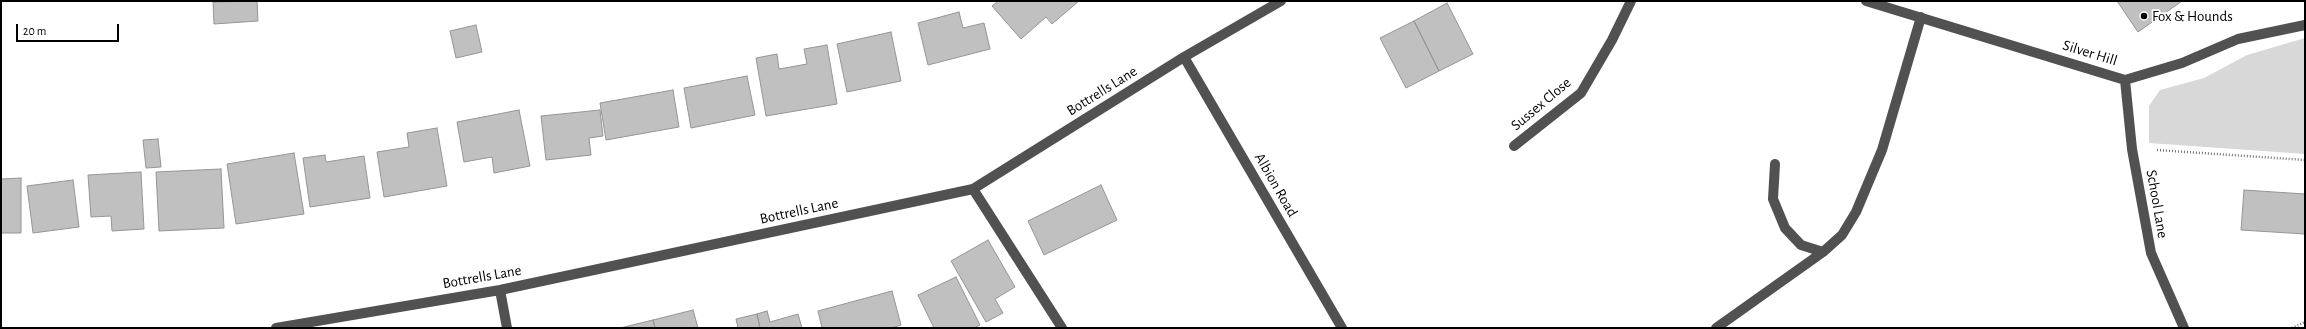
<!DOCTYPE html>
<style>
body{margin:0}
#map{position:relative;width:2306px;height:329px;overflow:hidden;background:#fff;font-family:"Alegreya Sans",sans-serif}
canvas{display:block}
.frame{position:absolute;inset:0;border:2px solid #000;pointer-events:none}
.scale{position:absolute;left:16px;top:24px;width:103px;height:18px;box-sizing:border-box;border:2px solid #000;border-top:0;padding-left:5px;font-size:12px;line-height:14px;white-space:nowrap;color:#000;-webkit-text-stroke:3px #fff;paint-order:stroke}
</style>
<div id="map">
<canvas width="2306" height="329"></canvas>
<div class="frame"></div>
<div class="scale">20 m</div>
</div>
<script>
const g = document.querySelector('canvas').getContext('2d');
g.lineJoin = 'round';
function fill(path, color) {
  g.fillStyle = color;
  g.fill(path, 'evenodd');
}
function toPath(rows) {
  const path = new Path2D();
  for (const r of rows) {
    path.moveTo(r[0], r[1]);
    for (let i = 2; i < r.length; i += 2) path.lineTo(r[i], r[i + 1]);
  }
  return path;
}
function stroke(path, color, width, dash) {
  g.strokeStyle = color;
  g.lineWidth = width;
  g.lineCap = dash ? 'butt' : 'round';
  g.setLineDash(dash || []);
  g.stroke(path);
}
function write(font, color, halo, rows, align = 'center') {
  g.font = font + ' "Alegreya Sans",sans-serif';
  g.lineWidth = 3.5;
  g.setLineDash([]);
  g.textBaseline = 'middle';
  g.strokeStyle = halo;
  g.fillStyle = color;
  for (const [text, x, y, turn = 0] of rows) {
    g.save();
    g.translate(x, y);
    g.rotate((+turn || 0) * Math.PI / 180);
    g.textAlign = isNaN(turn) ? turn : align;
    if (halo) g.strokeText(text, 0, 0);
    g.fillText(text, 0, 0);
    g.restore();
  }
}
const green = toPath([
 [2305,38,2305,154,2149,143,2149,106,2160,90,2204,78,2247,55]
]);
const building = toPath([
 [257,1,258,21,214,24,213,2,257,1],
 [998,1,1079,1,1052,24,1046,17,1021,39,992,6,998,1],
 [2117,1,2182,1,2138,32,2117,1],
 [1447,3,1473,54,1439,71,1414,21,1447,3],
 [959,12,963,28,984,23,990,49,928,65,918,23,959,12],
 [1414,21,1439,71,1406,88,1380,38,1414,21],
 [476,25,482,52,456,58,450,31,476,25],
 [891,32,901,81,847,92,837,44,891,32],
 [827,45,837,104,766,116,756,58,777,54,779,69,807,64,804,49,827,45],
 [747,76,755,115,691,128,684,88,747,76],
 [673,90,679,127,606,140,600,103,673,90],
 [519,110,530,166,494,173,492,157,464,162,457,122,519,110],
 [600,110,603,136,589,138,591,155,546,160,541,116,600,110],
 [437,128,447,186,384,197,377,152,409,147,407,133,437,128],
 [158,139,161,167,146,168,143,140,158,139],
 [294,153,304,214,236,224,227,164,294,153],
 [325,155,326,162,364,156,370,198,310,207,303,158,325,155],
 [221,169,224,228,159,231,156,172,221,169],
 [141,172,144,229,112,231,111,216,91,217,88,175,141,172],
 [21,178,21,233,1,233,1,179,21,178],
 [73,180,79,227,33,233,27,186,73,180],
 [1101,185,1117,220,1044,255,1028,221,1101,185],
 [2244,190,2305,194,2305,234,2241,230,2244,190],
 [988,240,1015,287,995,299,1003,313,986,322,951,261,988,240],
 [956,277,980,325,974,328,934,328,918,295,956,277],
 [892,291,901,325,891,328,822,328,818,311,892,291],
 [693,310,698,328,655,328,653,320,693,310],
 [767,311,770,322,798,314,802,328,760,328,757,314,767,311],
 [757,314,760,328,738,328,736,319,757,314],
 [653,320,655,328,620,328,653,320]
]);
const path = toPath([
 [2157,150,2305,160],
 [2292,328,2305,322]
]);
const minor = toPath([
 [1866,1,2125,80,2182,63,2238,39,2305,25],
 [1184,57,1342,328],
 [2125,80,2132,149,2151,253,2184,328],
 [1514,146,1581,93,1612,40,1631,1],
 [1775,164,1773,199,1785,228,1801,245,1823,252,1842,235,1856,212,1882,150,1921,17],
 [973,189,1062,328],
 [500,290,507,328],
 [276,328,500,290,973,189,1184,57,1281,1],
 [1716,328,1823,252]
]);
const markers = [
 [2144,16,4,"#000"]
];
const poiNames = [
 ["Fox & Hounds",2152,16]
];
const streetNames = [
 ["Silver Hill",2090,53,17],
 ["Bottrells Lane",1102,91,-32],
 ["Sussex Close",1541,104,-40],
 ["Albion Road",1276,185,60],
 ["School Lane",2157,204,80],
 ["Bottrells Lane",799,211,-12],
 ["Bottrells Lane",482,277,-10]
];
fill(green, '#d8d8d8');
fill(building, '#c0c0c0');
stroke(building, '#959595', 1);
stroke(path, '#737373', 2.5, [1, 2]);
stroke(minor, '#515151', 10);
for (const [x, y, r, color] of markers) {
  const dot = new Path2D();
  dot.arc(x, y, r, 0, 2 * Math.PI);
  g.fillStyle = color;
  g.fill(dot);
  stroke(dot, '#fff', 1.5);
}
write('15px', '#000', '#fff', poiNames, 'left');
write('15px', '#000', '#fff', streetNames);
</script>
